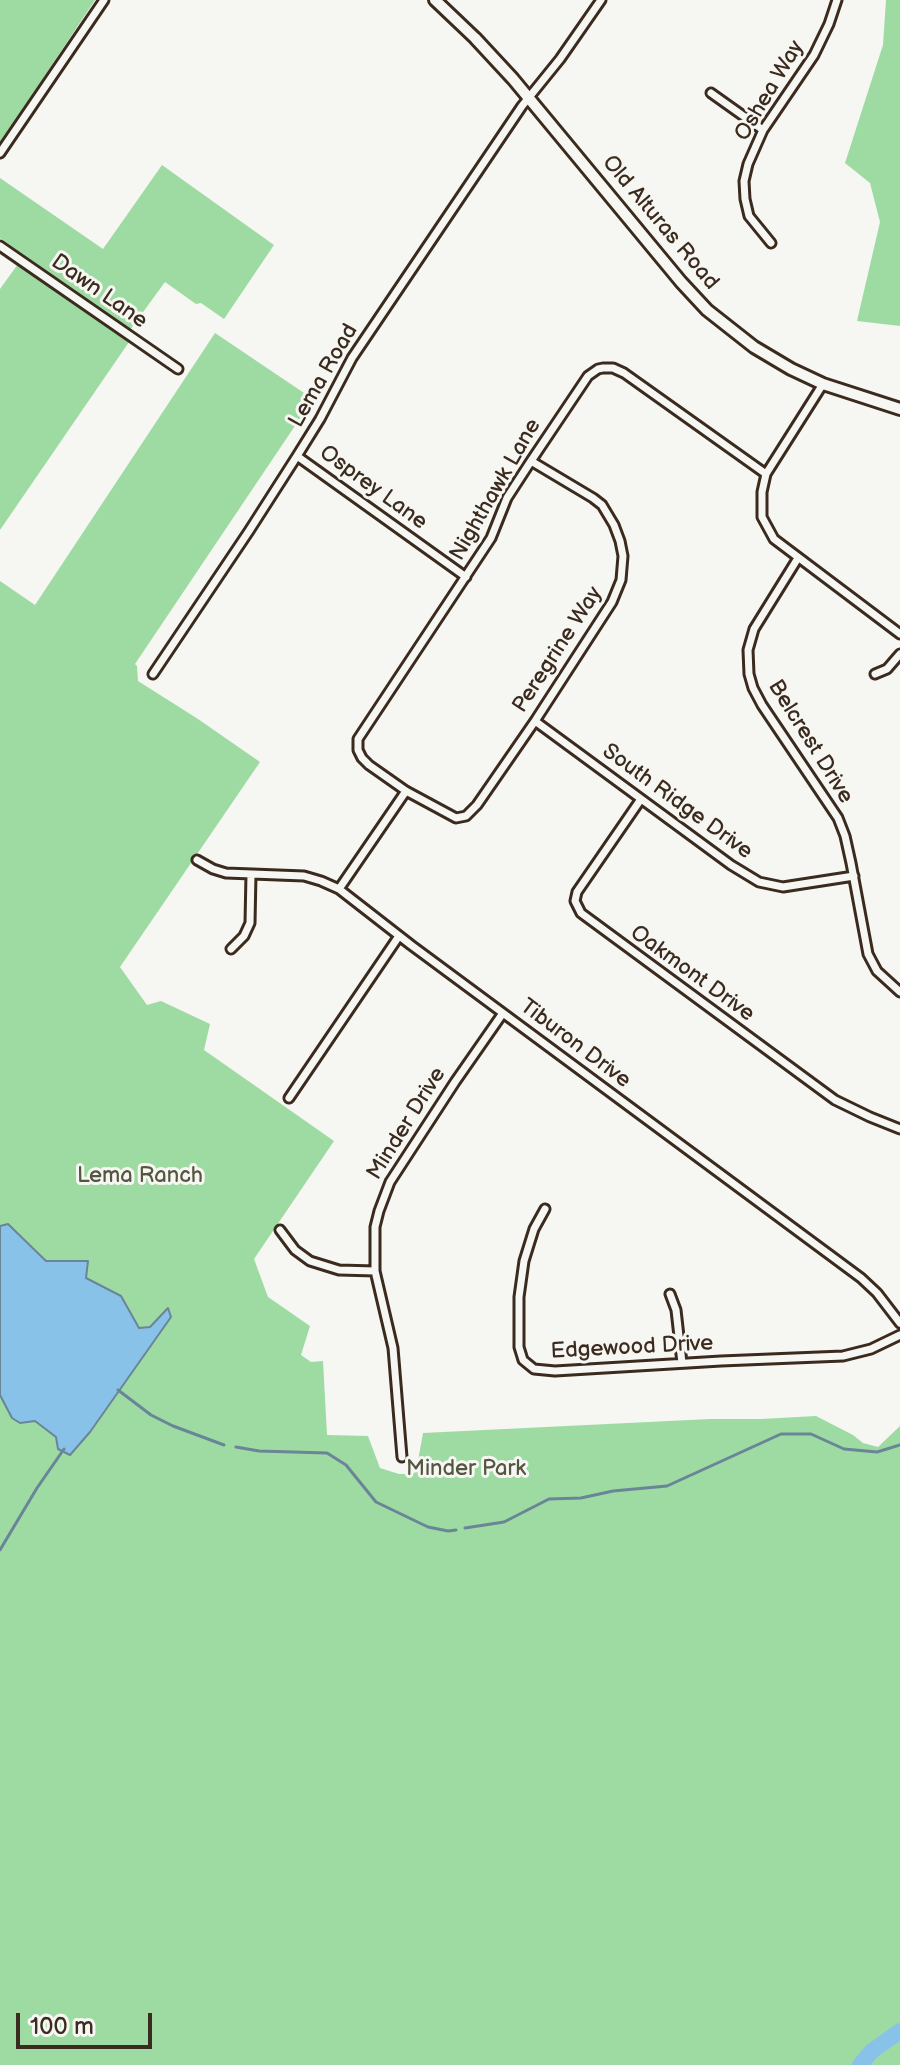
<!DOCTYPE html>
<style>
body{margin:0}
#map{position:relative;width:900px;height:2065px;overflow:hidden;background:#f6f6f2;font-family:"Balsamiq Sans",sans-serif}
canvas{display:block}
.scale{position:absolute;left:16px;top:2013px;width:136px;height:36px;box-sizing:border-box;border:4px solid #3b2a1e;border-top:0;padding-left:10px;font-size:24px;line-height:28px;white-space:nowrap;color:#3b2a1e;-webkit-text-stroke:6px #f6f6f2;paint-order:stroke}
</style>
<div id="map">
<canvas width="900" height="2065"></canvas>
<div class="scale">100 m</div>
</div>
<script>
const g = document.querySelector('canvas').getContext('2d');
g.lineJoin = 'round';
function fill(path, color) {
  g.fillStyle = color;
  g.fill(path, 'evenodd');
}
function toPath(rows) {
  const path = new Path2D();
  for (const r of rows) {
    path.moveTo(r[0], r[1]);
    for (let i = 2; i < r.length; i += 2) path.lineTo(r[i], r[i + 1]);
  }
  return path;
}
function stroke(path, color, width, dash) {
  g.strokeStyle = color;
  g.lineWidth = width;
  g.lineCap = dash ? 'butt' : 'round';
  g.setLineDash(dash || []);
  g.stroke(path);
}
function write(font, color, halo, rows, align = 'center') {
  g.font = font + ' "Balsamiq Sans",sans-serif';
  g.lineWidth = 6;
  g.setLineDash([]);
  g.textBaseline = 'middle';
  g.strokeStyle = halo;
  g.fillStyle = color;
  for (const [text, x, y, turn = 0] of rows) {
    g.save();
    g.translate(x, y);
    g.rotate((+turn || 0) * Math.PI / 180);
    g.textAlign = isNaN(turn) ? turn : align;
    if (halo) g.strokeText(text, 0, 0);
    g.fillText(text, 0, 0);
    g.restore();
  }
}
const green = toPath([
 [0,0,95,0,0,143],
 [886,0,900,0,900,326,857,321,880,222,870,183,845,163,883,45],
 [162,165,274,245,224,319,201,303,196,304,165,282,130,330,0,238,0,178,103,249],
 [18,264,129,342,0,530,0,289],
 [215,333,313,399,135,664,137,666,138,681,198,719,260,762,120,967,147,1005,161,1001,210,1024,204,1050,334,1141,254,1259,268,1297,310,1326,301,1355,311,1362,323,1361,327,1435,368,1436,380,1468,399,1474,410,1474,416,1472,423,1433,710,1419,761,1419,816,1416,853,1435,863,1443,878,1447,900,1426,900,2065,0,2065,0,581,35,605]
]);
const water = toPath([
 [8,1224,46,1261,88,1261,86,1278,121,1296,139,1328,150,1327,168,1308,171,1317,90,1432,70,1455,58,1449,56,1437,35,1421,20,1423,12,1418,0,1395,0,1226,8,1224]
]);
const stream = toPath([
 [118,1390,151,1415,173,1426,224,1445],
 [236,1447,259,1451,327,1453,346,1465,376,1502,428,1527,448,1531,456,1530],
 [465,1528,504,1522,549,1499,581,1498,613,1491,667,1486,781,1434,811,1434,844,1449,877,1452,900,1445],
 [0,1550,37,1488,64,1449]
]);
const river = toPath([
 [860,2065,872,2051,900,2031]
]);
const street = toPath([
 [711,93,763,130],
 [0,153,104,0],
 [771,243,749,216,745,199,744,181,748,164,763,130,814,55,829,24,837,0],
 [0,246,178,369],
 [823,384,766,474,762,492,762,517,774,539,900,634],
 [297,456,466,577],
 [531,461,593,498,602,505,614,525,620,541,623,556,621,580,612,602,535,721,477,805,466,816,456,818,406,791,369,765,362,758,358,750,358,739,491,538,507,498,531,461,588,376,598,369,603,368,613,368,624,373,766,474],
 [798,558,754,629,748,650,749,674,753,688,762,705,838,818,845,836,851,863,868,954,877,971,900,992],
 [153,674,249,531,297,456,320,419,352,358,522,106,560,59,601,0],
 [875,674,887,669,900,654],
 [535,721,731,865,759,882,783,887,854,876],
 [641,799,577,892,575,901,581,913,835,1100,870,1117,900,1129],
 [197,860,213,869,226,873,304,876,321,881,339,889,411,945,861,1278,877,1293,900,1323],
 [339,889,406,791],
 [231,949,244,936,250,923,251,874],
 [289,1098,399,936],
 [545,1209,534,1229,524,1261,519,1297,519,1347,523,1360,534,1369,555,1371,721,1361,843,1356,871,1349,900,1335],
 [280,1230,295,1250,310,1261,339,1270,375,1271],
 [670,1294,676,1310,682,1363],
 [402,1457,393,1348,375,1271,375,1227,379,1211,390,1182,455,1082,503,1013]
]);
const secondary = toPath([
 [435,0,475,38,513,79,681,282,707,310,754,347,791,369,823,384,900,409]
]);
const streetNames = [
 ["Oshea Way",770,91,-59],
 ["Old Alturas Road",660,223,50],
 ["Dawn Lane",99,292,35],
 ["Lema Road",324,376,-60],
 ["Osprey Lane",373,488,36],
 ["Nighthawk Lane",496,490,-60],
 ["Peregrine Way",558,650,-57],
 ["Belcrest Drive",810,742,58],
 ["South Ridge Drive",677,802,36],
 ["Oakmont Drive",692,974,36],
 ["Tiburon Drive",575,1044,37],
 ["Minder Drive",407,1124,-58],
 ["Edgewood Drive",632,1348,-3]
];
const parkNames = [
 ["Lema Ranch",140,1176],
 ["Minder Park",466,1469]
];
fill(green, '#9edba3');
fill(water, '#89c2e8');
stroke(water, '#6a8597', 2);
stroke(stream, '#6a8597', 3);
stroke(river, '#89c2e8', 16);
stroke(street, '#3b2a1e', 13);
stroke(secondary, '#3b2a1e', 16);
stroke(street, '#f6f6f2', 7);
stroke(secondary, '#f6f6f2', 10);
write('22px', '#3b2a1e', '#f6f6f2', streetNames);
write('22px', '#54563f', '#f6f6f2', parkNames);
</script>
